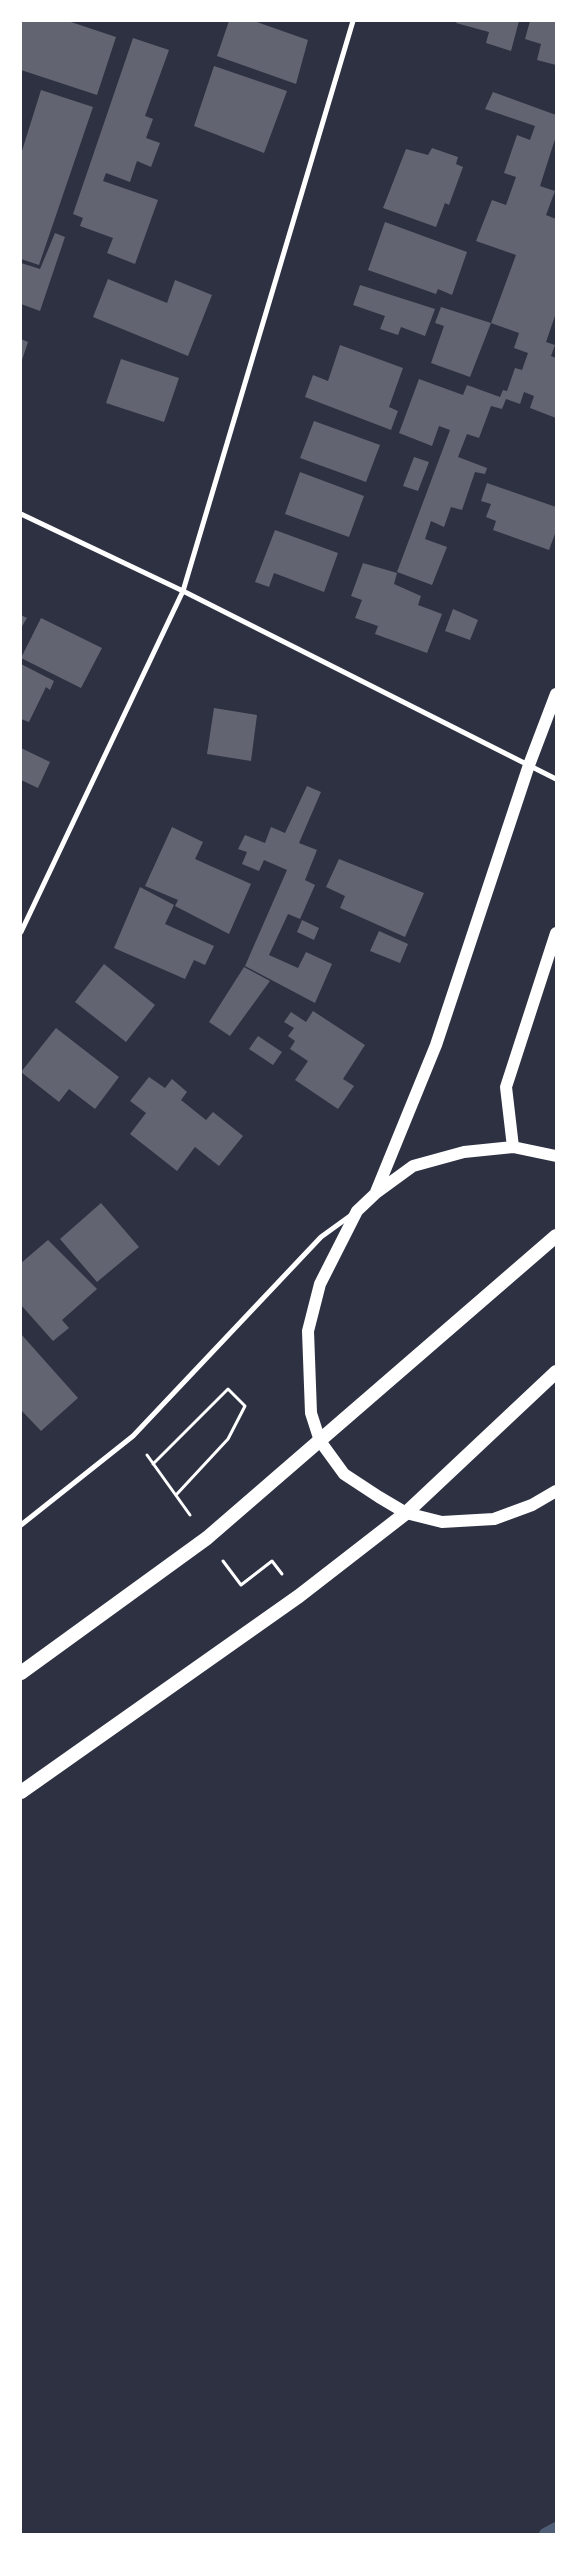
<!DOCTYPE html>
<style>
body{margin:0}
#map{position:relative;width:577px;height:2555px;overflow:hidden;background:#2d3142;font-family:Signika,sans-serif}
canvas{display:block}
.frame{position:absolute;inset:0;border:22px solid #fff;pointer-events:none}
</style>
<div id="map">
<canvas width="577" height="2555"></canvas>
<div class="frame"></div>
</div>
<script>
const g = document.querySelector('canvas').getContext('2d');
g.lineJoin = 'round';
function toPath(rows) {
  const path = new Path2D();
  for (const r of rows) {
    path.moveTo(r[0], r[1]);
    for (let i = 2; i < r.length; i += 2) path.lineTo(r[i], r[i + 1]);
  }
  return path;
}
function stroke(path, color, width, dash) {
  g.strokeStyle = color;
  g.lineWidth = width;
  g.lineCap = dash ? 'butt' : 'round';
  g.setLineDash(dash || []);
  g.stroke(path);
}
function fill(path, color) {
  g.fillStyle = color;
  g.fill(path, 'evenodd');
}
const stream = toPath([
 [545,2534,556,2528]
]);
const building = toPath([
 [21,21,68,21,116,37,97,95,21,70],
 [229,21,254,21,308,40,296,84,217,56],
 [457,21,519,21,511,51,486,43,489,32,456,23],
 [530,21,556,21,556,65,537,60,541,44,525,39],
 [133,38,169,50,145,116,153,119,146,138,160,143,151,167,137,161,130,182,106,173,103,181,158,200,135,264,107,253,113,238,80,226,83,218,73,214],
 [214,66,287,91,264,153,194,126],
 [41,90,93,107,39,265,21,259,21,154],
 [493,92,556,115,556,136,540,186,555,191,546,215,556,219,556,313,546,342,555,345,551,356,556,358,556,418,530,408,534,396,524,392,520,404,506,399,502,409,491,406,479,438,467,434,458,457,487,468,485,474,475,472,462,510,451,507,444,527,431,521,425,539,447,547,432,585,397,572,450,430,439,426,432,446,399,433,419,379,463,395,467,385,500,397,503,390,507,391,515,368,522,370,528,353,514,348,519,333,491,323,516,255,476,241,492,200,506,205,516,177,504,173,517,135,530,140,535,126,485,109],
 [432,148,458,157,456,164,463,167,449,205,445,203,436,227,383,208,406,149,428,155],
 [385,222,467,252,452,295,438,289,436,294,368,270],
 [55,233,65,237,40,311,21,304,21,263,40,269],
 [108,279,167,303,175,280,212,295,188,356,93,317],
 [360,285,435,309,425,336,401,327,398,335,380,329,385,316,353,305],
 [441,307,491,323,470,377,431,363,444,326,435,323],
 [21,339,28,342,22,360,21,360],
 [340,345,403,368,389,407,398,411,391,430,305,397,313,375,328,381],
 [121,359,179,378,164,422,106,403],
 [314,421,380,445,366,482,300,458],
 [414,457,429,462,418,491,403,486],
 [300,472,364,496,349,537,285,514],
 [487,483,556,507,556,531,549,550,493,530,496,521,486,517,491,504,481,501],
 [275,530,338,553,324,592,274,573,269,587,255,582],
 [363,563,397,573,394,584,421,596,418,605,442,614,427,653,375,634,378,626,355,618,362,600,351,596],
 [453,609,478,620,470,640,445,631],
 [21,615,27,618,21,628],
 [41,618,102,648,81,688,21,658],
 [21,664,54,681,50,690,46,687,29,722,21,719],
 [214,708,257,715,251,761,207,754],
 [21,748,50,762,38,788,21,780],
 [307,786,321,792,299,843,317,850,305,880,315,885,300,919,288,914,269,955,298,968,306,952,332,964,315,1003,245,966,287,870,264,860,259,871,242,864,247,852,238,849,245,835,265,843,271,827,285,833],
 [172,827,203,842,195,859,251,884,229,934,175,906,178,900,145,886],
 [339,859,424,893,405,937,340,908,345,896,326,887],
 [140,887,174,905,165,924,214,946,205,965,194,960,185,979,114,948],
 [302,920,319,928,314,940,297,932],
 [379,931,408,944,400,963,370,951],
 [104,964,155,1005,126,1042,75,1002],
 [244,967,270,981,230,1036,209,1022],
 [313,1011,365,1045,343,1079,354,1086,338,1109,295,1080,308,1061,290,1049,295,1041,288,1036,294,1028,284,1022,291,1012,306,1022],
 [56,1028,119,1077,95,1109,69,1089,59,1102,21,1072],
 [258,1036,282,1052,273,1065,249,1049],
 [149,1077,165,1088,172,1079,187,1092,181,1100,206,1120,213,1112,243,1136,219,1166,195,1147,177,1171,130,1134,146,1113,130,1101],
 [101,1203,139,1247,97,1282,60,1239],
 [48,1240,97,1289,62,1320,69,1328,53,1341,21,1305,21,1263],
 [21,1334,78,1398,41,1431,21,1410]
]);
const path = toPath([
 [147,1455,190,1515],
 [153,1464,228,1389,245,1406,228,1439,176,1495],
 [223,1561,241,1585,272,1561,282,1574]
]);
const minor = toPath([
 [21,514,183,591,556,779],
 [21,932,183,591,353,21],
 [21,1525,133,1436,321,1237,350,1216]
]);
const primary = toPath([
 [513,1147,506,1087,556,933],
 [556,1156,513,1147,464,1152,413,1166,376,1193,357,1211,320,1284,308,1331,311,1413,320,1441,344,1474,379,1497,406,1513,442,1522,494,1519,532,1505,556,1491],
 [376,1192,436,1045,529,765,556,694]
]);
const trunk = toPath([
 [21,1673,207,1538,556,1236],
 [21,1792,299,1596,406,1513,556,1372]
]);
stroke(stream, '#4f5d75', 12);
fill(building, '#626471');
stroke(path, '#fff', 3);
stroke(minor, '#fff', 5);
stroke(primary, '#fff', 12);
stroke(trunk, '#fff', 14);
</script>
